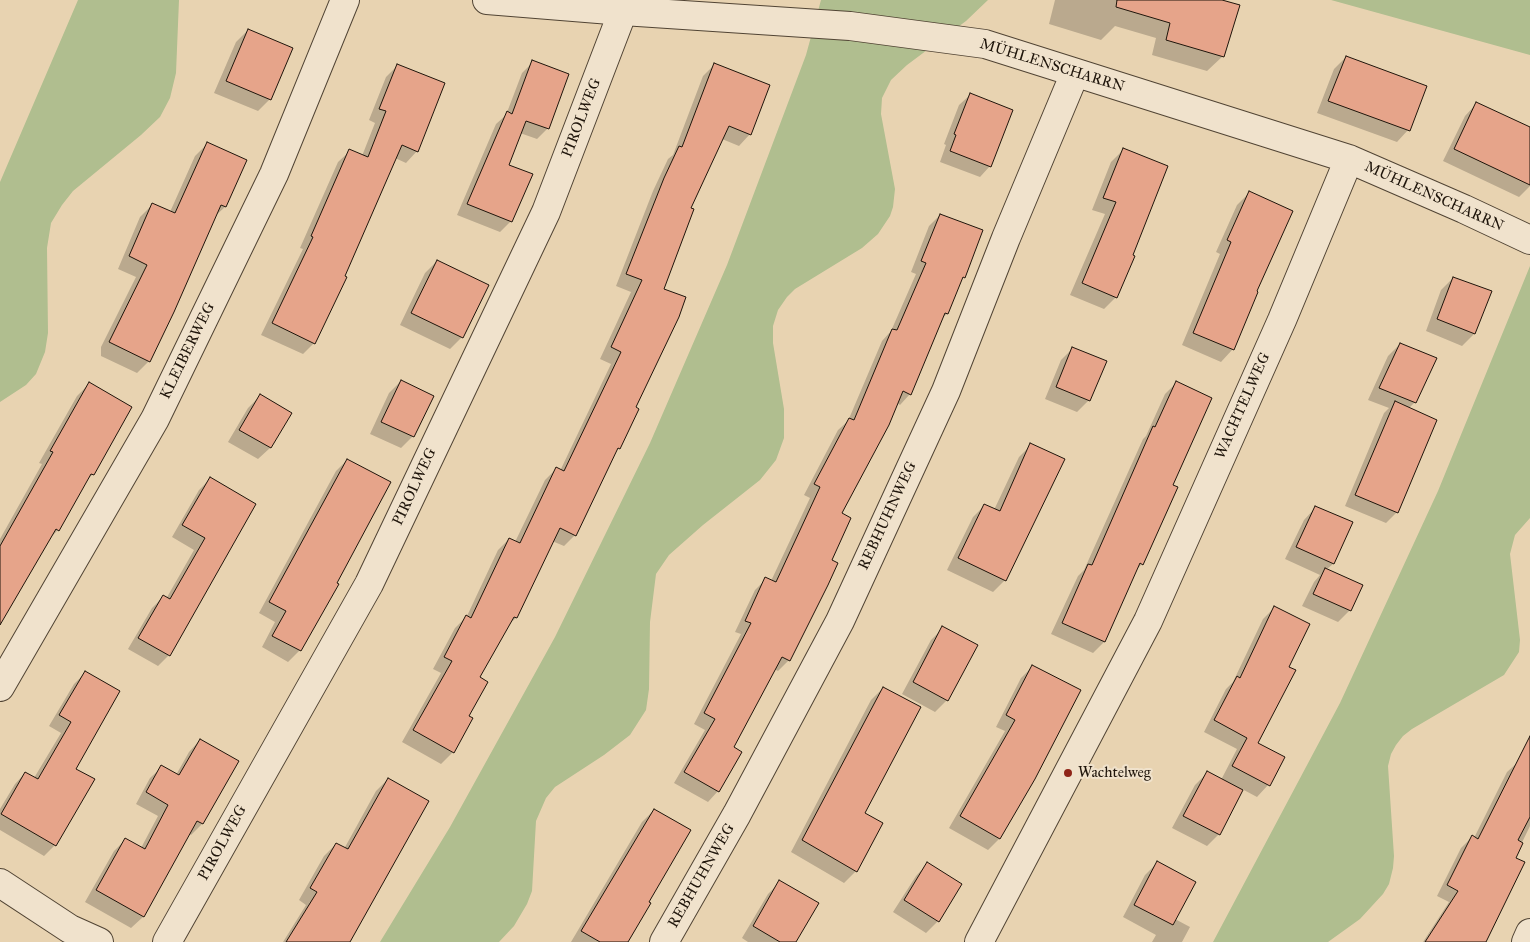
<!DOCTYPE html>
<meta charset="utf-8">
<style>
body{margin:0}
canvas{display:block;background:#e8d3b1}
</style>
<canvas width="1530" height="942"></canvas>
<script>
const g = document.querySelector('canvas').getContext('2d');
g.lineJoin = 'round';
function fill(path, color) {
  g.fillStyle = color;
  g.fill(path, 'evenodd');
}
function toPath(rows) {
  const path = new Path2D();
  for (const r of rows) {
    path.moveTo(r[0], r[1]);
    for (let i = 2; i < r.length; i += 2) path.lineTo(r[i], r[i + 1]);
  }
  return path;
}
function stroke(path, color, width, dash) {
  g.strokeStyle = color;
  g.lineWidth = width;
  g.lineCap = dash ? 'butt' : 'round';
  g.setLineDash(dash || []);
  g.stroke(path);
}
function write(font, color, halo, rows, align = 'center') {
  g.font = font + ' "IM FELL Great Primer",serif';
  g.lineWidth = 4;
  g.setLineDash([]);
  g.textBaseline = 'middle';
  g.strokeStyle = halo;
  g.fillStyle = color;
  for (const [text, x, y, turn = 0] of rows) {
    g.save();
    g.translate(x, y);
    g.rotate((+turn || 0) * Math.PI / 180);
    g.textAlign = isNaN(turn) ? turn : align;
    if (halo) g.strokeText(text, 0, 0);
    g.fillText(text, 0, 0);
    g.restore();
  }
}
const green = toPath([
 [78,0,179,0,176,73,170,98,160,117,141,135,73,191,62,205,51,223,47,248,48,333,45,352,36,374,26,385,0,402,0,182],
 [821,0,988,0,966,21,907,65,891,80,882,98,881,114,895,189,893,207,890,216,878,234,862,248,795,289,787,297,778,310,773,326,773,343,784,409,784,438,776,460,760,480,703,525,669,555,656,574,650,622,649,689,646,710,630,735,604,755,555,787,546,798,536,821,532,891,527,904,514,926,499,942,380,942,450,827,555,637,650,443,727,265,806,55],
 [1331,0,1530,0,1530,55],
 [1530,266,1530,518,1515,535,1510,554,1520,640,1519,652,1504,675,1412,729,1403,736,1396,745,1391,754,1388,766,1394,856,1393,868,1389,884,1383,894,1360,919,1328,942,1213,942,1340,703,1438,491]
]);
const shadow = toPath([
 [1055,0,1218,0,1223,56,1207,71,1152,55,1156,38,1115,26,1101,40,1049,24],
 [248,30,270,99,258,111,214,93,236,42],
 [1346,57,1408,130,1397,142,1317,113,1334,69],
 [533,62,548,128,537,139,520,133,507,165,511,221,500,232,457,215,496,124,506,115,522,73],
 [714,65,750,134,739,146,722,139,690,208,662,289,634,407,619,448,614,453,575,535,564,546,552,541,516,618,507,626,479,677,467,717,453,752,441,764,402,742,441,673,433,669,455,628,467,616,498,550,509,539,515,542,545,480,556,469,560,471,611,364,600,359,631,292,616,286,653,191,668,159,673,155,703,76],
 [397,66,417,151,406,163,395,158,314,343,303,354,261,335,303,249,300,248,338,162,350,151,362,156,375,123,369,120,386,77],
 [970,95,990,166,980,177,940,162,946,145,944,144,959,105],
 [1476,104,1530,128,1530,186,1519,197,1443,161,1465,116],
 [207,144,246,160,225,207,214,217,149,361,137,373,101,356,101,347,136,277,118,269,140,217,152,205,170,212,195,156],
 [1123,150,1131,256,1116,297,1104,309,1070,295,1105,214,1092,210,1111,162],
 [1249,193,1255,291,1257,292,1232,350,1221,362,1182,345,1220,254,1216,252,1237,205],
 [940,215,963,277,961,280,947,314,942,318,910,394,900,405,897,403,840,514,789,660,778,671,774,669,732,747,718,791,708,802,674,783,705,730,694,724,741,634,735,632,755,590,766,579,771,581,810,498,804,495,838,430,848,421,882,341,891,331,916,274,911,272,929,226],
 [437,261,487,285,462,337,450,349,400,325,425,273],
 [1453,278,1474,334,1462,346,1426,331,1441,290],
 [1400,344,1415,402,1409,408,1397,512,1386,523,1345,506,1384,413,1389,408,1368,400,1388,356],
 [1073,348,1089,400,1077,412,1045,399,1061,360],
 [401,381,413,436,401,448,370,434,389,393],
 [1176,383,1171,485,1142,564,1136,570,1104,642,1093,653,1051,634,1078,576,1084,570,1143,439,1146,436,1165,394],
 [89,384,93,474,85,482,58,530,49,539,0,619,0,539,42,464,39,463,77,396],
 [260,396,290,413,270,448,258,459,228,442,248,408],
 [1031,445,1005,580,993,592,947,570,973,517,985,505,994,510,1019,457],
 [347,460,336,584,337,584,300,650,288,662,262,647,275,622,259,613,336,471],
 [210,479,254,504,169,655,158,666,128,649,152,608,163,597,166,599,194,550,172,537,199,490],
 [1315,508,1333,564,1326,570,1350,610,1338,622,1302,606,1314,582,1320,575,1285,559,1304,520],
 [1274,608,1288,668,1256,744,1283,758,1268,785,1257,797,1242,789,1219,834,1207,846,1172,828,1195,785,1207,773,1221,780,1237,749,1204,732,1226,689,1233,682,1263,619],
 [943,628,947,700,935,712,902,694,931,640],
 [1032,667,1034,778,999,839,988,850,949,828,1005,731,996,727,1021,678],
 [85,673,74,770,55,845,44,856,0,830,0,809,15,784,25,773,34,778,61,733,49,726,74,684],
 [883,688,856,871,844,883,791,852,871,700],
 [200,740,237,761,202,824,191,835,189,834,143,917,131,928,85,902,114,851,126,839,141,848,158,816,136,804,150,778,162,767,176,775,189,752],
 [1518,762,1530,767,1530,826,1514,859,1485,940,1487,942,1423,942,1449,902,1437,896,1461,848,1472,837,1474,838,1507,772],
 [388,779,334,942,283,942,306,905,299,900,324,856,336,844,344,849,376,791],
 [654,810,647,902,627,942,571,942,642,822],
 [1157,863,1175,919,1190,927,1182,942,1152,942,1156,935,1123,917,1145,875],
 [927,864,938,921,926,933,893,912,916,876],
 [780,882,795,942,748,942,742,938,768,894]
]);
const building = toPath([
 [1117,0,1222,0,1240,5,1224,57,1166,40,1170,23,1116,7,1117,0],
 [248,29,293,48,271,100,226,81,248,29],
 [1346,56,1427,86,1410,131,1328,101,1346,56],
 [532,60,569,74,549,129,526,121,509,165,533,174,512,222,467,204,507,111,512,114,532,60],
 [714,63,770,85,751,135,729,126,691,208,694,209,664,289,686,297,679,317,636,407,639,409,620,449,618,448,576,536,560,528,517,618,514,617,480,677,488,682,469,716,473,718,454,753,413,730,452,661,444,657,466,615,471,618,509,538,520,543,556,467,564,471,621,352,611,347,642,280,626,274,664,178,679,146,682,147,714,63],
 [397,64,445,83,418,152,402,145,345,276,347,277,315,344,272,323,313,237,311,236,349,149,368,157,386,111,379,109,397,64],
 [970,93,1013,110,991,167,950,151,956,135,954,134,970,93],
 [1476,102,1530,127,1530,185,1454,149,1476,102],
 [207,142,247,160,226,207,221,205,174,312,150,362,109,342,147,265,129,256,152,203,175,213,207,142],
 [1123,148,1168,166,1133,255,1135,256,1117,298,1082,283,1116,202,1103,198,1123,148],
 [1249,191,1293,211,1257,291,1258,292,1234,350,1193,333,1231,242,1227,240,1249,191],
 [940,214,983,230,965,278,963,277,948,314,945,313,911,395,903,391,889,425,842,513,851,518,832,560,838,563,828,585,790,661,782,657,734,747,742,752,719,792,684,772,715,719,704,713,751,623,745,621,765,577,776,582,820,487,814,484,849,418,854,420,892,329,897,330,926,263,921,261,940,214],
 [437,260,489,285,463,338,411,313,437,260],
 [1453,277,1492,291,1475,334,1437,319,1453,277],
 [1400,343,1437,358,1416,403,1379,388,1400,343],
 [1072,347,1107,361,1090,401,1056,387,1072,347],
 [401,380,434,396,414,437,381,422,401,380],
 [1176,381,1212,398,1173,485,1178,487,1143,565,1140,563,1105,642,1062,623,1088,564,1092,565,1153,426,1155,427,1176,381],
 [89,382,132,407,94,475,91,474,59,531,56,529,0,625,0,546,53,452,50,451,89,382],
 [260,394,292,413,271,448,239,430,260,394],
 [1395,401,1437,420,1398,513,1355,495,1395,401],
 [1030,443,1065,459,1006,581,958,558,984,504,1000,511,1030,443],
 [347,459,391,482,337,583,339,584,301,651,272,636,286,611,269,602,347,459],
 [210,477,256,504,170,656,138,638,163,595,170,599,205,538,182,525,210,477],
 [1315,506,1353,522,1334,564,1296,547,1315,506],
 [1325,568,1363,585,1351,611,1313,594,1325,568],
 [1274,606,1310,624,1289,667,1296,670,1258,743,1285,757,1270,786,1232,766,1247,738,1214,720,1237,676,1240,678,1274,606],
 [942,626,978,645,948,701,913,682,942,626],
 [1032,665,1081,690,1035,779,1000,839,960,816,1015,720,1006,715,1032,665],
 [85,671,120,691,76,769,95,779,56,846,1,814,25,772,38,779,71,722,59,715,85,671],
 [883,687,921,707,865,813,883,823,857,872,802,840,883,687],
 [1530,736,1530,817,1518,840,1523,843,1516,858,1525,862,1486,942,1425,942,1458,891,1447,885,1472,835,1478,839,1530,736],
 [200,739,239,761,203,824,197,821,144,917,96,890,125,838,145,849,168,805,146,792,161,765,179,775,200,739],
 [1207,771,1243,790,1220,835,1183,816,1207,771],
 [388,778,429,801,350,942,286,942,317,892,310,888,336,843,348,849,388,778],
 [654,809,691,830,649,902,651,903,628,942,600,942,581,931,654,809],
 [1157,861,1196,882,1173,925,1134,905,1157,861],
 [927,862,962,884,939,922,904,900,927,862],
 [779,880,819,903,796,942,780,942,753,926,779,880]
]);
const street = toPath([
 [487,0,623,11,850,26,985,44,1349,159,1464,209,1530,240],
 [0,687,155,419,274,174,345,0],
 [0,883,70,929,99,942],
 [167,942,369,584,546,212,623,11],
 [664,942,737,814,840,621,946,391,1006,238,1075,73],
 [979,942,1148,621,1282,320,1349,159],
 [1526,942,1530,933]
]);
const markers = [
 [1068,773,5,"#8f2418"]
];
const streetNames = [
 ["MÜHLENSCHARRN",1052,66,17],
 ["PIROLWEG",582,118,-69],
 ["MÜHLENSCHARRN",1434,197,24],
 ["KLEIBERWEG",188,351,-64],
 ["WACHTELWEG",1243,406,-66],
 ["PIROLWEG",415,487,-65],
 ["REBHUHNWEG",888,516,-65],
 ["PIROLWEG",223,843,-61],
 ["REBHUHNWEG",702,876,-60]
];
const poiNames = [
 ["Wachtelweg",1078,773]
];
fill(green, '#b0be8f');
fill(shadow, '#0003');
fill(building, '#e6a48a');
stroke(building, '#1f150b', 1);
stroke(street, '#514434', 30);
stroke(street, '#f0e2cc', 28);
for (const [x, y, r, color] of markers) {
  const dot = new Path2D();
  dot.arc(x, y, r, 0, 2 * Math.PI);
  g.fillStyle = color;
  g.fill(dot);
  stroke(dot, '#f0e2cc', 2);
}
write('15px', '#1f150b', '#f0e2cc', streetNames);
write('15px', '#1f150b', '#f0e2cc', poiNames, 'left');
</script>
